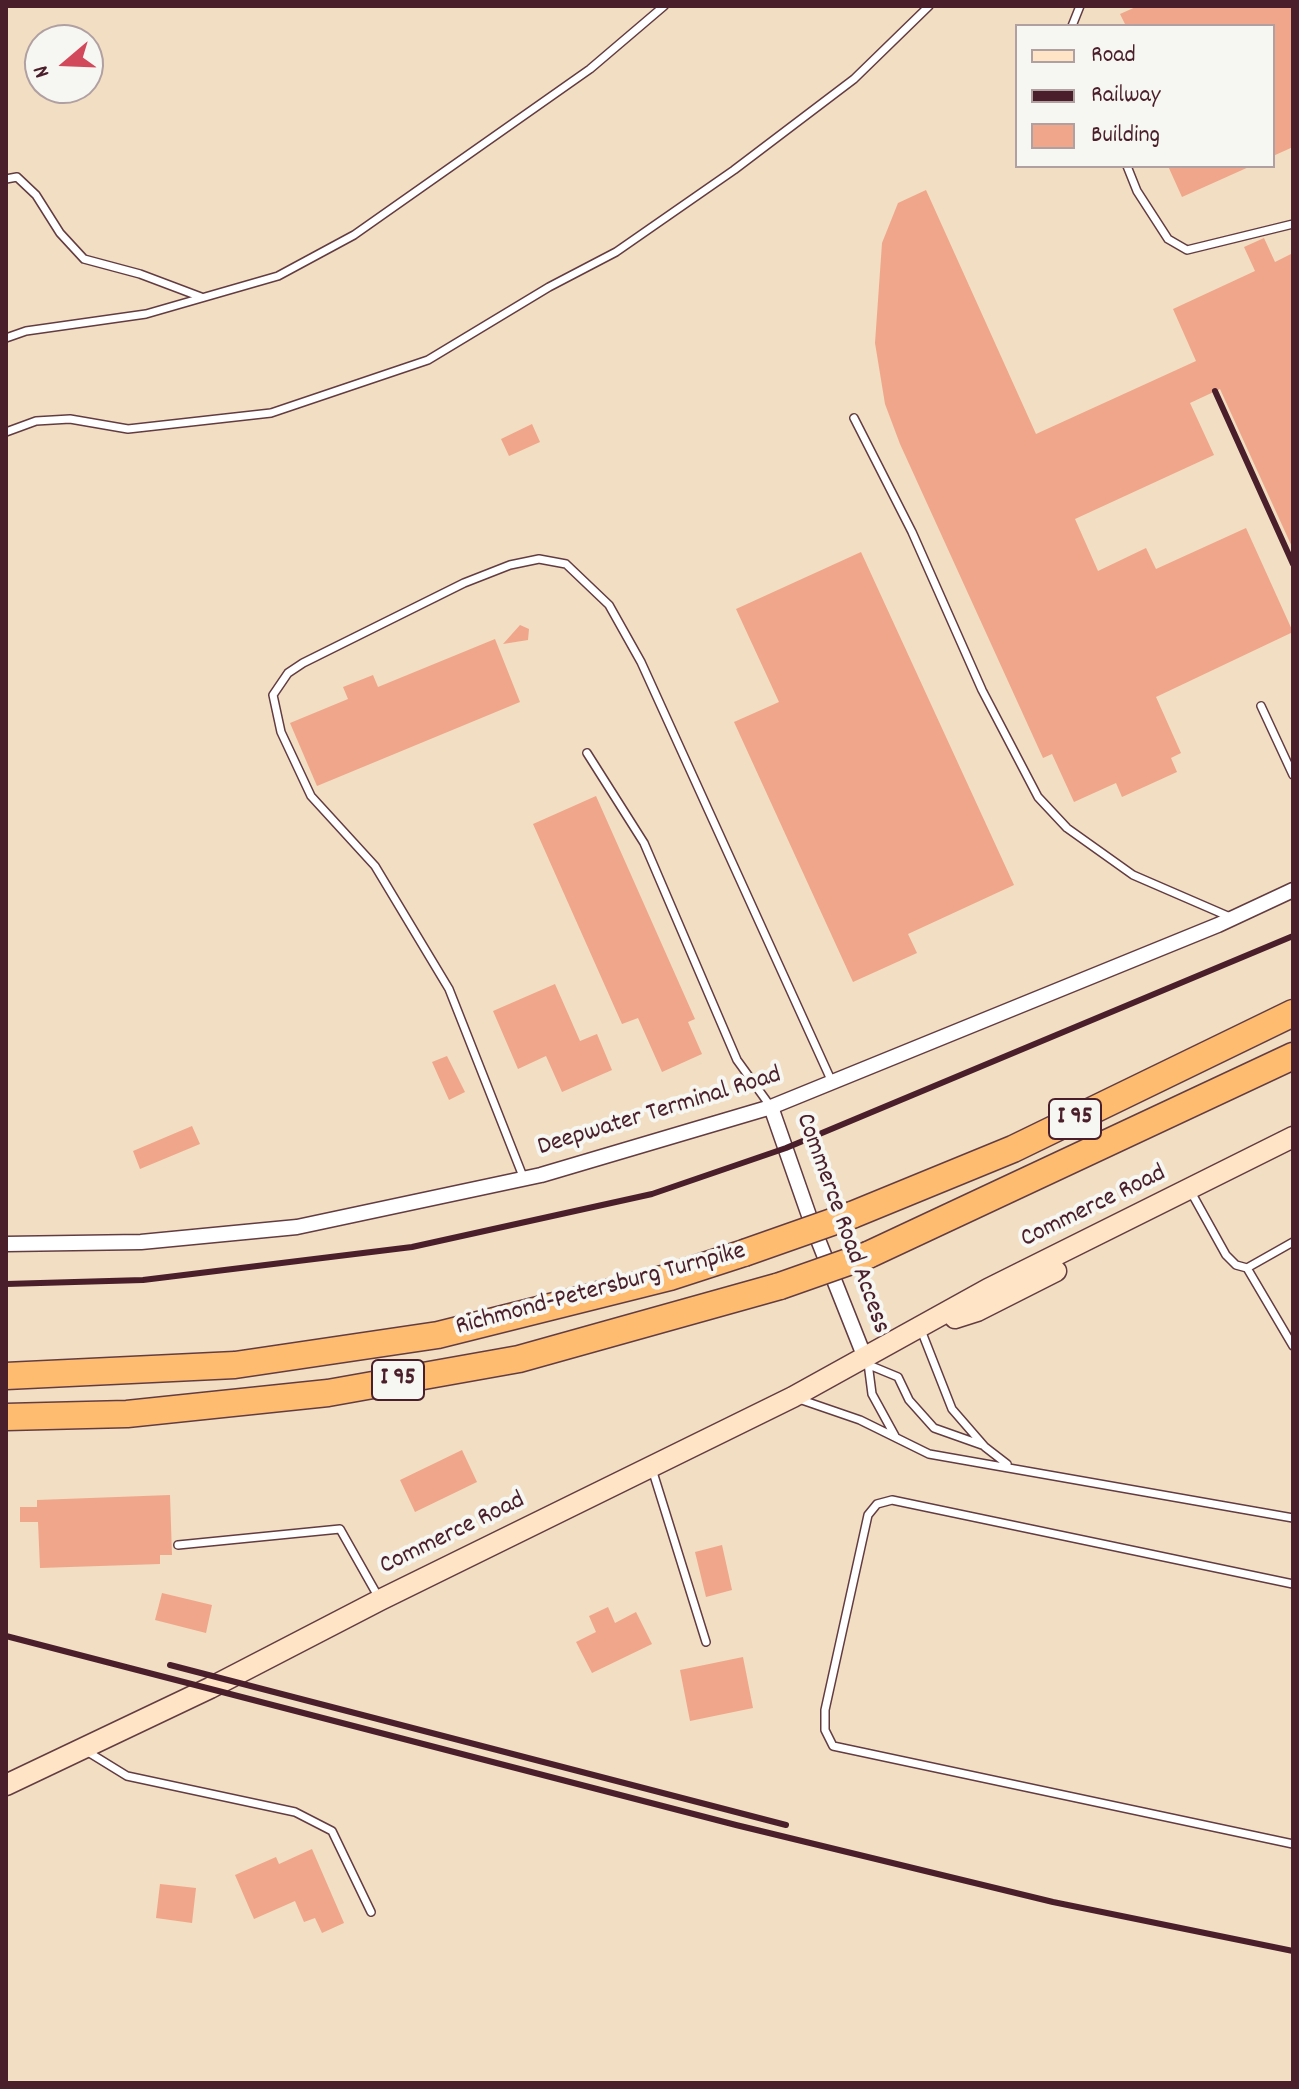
<!DOCTYPE html>
<style>
body{margin:0}
#map{position:relative;width:1299px;height:2089px;overflow:hidden;background:#f2dec2;font-family:Dekko,sans-serif}
canvas{display:block}
.frame{position:absolute;inset:0;border:8px solid #4a1f2b;pointer-events:none}
.legend{position:absolute;left:1015px;top:24px;width:260px;height:144px;box-sizing:border-box;background:#f6f6f2;border:2px solid #b1a0a2;margin:0;padding:10px 14px;list-style:none;font-size:24px;color:#4a1f2b}
.legend li{display:flex;align-items:center;gap:16px;height:40px}
.legend b{width:40px;border:2px solid #b1a0a2}
.north{position:absolute;left:24px;top:24px;width:80px;height:80px;box-sizing:border-box;background:#f6f6f2;border:2px solid #b1a0a2;border-radius:50%;rotate:251deg;font-size:22px;font-weight:700;line-height:32px;text-align:center;color:#4a1f2b}
.north::after{content:'';display:block;margin:auto;width:28px;height:36px;background:#d1495b;clip-path:polygon(50% 0,100% 100%,50% 72%,0 100%)}
</style>
<div id="map">
<canvas width="1299" height="2089"></canvas>
<div class="frame"></div>
<ul class="legend">
<li><b style="height:10px;background:#ffe4c6"></b>Road</li>
<li><b style="height:10px;background:#4a1f2b"></b>Railway</li>
<li><b style="height:22px;background:#f0a68b"></b>Building</li>
</ul>
<div class="north">N</div>
</div>
<script>
const g = document.querySelector('canvas').getContext('2d');
g.lineJoin = 'round';
function fill(path, color) {
  g.fillStyle = color;
  g.fill(path, 'evenodd');
}
function toPath(rows) {
  const path = new Path2D();
  for (const r of rows) {
    path.moveTo(r[0], r[1]);
    for (let i = 2; i < r.length; i += 2) path.lineTo(r[i], r[i + 1]);
  }
  return path;
}
function stroke(path, color, width, dash) {
  g.strokeStyle = color;
  g.lineWidth = width;
  g.lineCap = dash ? 'butt' : 'round';
  g.setLineDash(dash || []);
  g.stroke(path);
}
function write(font, color, halo, rows, align = 'center') {
  g.font = font + ' Dekko,sans-serif';
  g.lineWidth = 8;
  g.setLineDash([]);
  g.textBaseline = 'middle';
  g.strokeStyle = halo;
  g.fillStyle = color;
  for (const [text, x, y, turn = 0] of rows) {
    g.save();
    g.translate(x, y);
    g.rotate((+turn || 0) * Math.PI / 180);
    g.textAlign = isNaN(turn) ? turn : align;
    if (halo) g.strokeText(text, 0, 0);
    g.fillText(text, 0, 0);
    g.restore();
  }
}
const building = toPath([
 [1138,6,1293,6,1293,147,1273,156,1273,26,1126,26,1120,14],
 [1168,166,1251,166,1182,197],
 [926,190,1036,434,1196,361,1173,309,1255,271,1244,247,1264,238,1275,262,1293,253,1293,549,1220,389,1190,403,1214,455,1075,519,1098,571,1146,548,1156,569,1246,528,1293,632,1156,697,1181,753,1171,758,1177,772,1122,797,1116,783,1074,802,1052,754,1043,758,900,444,885,404,875,343,882,243,898,203],
 [532,424,540,442,509,456,501,439],
 [861,552,1014,885,908,934,917,953,853,982,734,722,779,702,736,609],
 [520,625,529,629,528,640,503,644],
 [495,639,520,702,317,786,290,723,348,699,343,687,373,675,378,687],
 [596,796,695,1019,688,1022,702,1054,662,1072,638,1018,622,1024,533,824],
 [555,984,580,1041,597,1034,612,1070,562,1092,546,1056,518,1069,493,1011],
 [447,1056,465,1092,449,1100,432,1062],
 [192,1126,200,1144,140,1169,133,1151],
 [462,1450,477,1482,415,1512,400,1480],
 [170,1495,172,1555,160,1555,160,1564,40,1568,38,1522,20,1522,20,1507,37,1507,37,1500],
 [722,1545,732,1590,706,1597,695,1552],
 [162,1593,212,1605,206,1633,155,1620],
 [608,1607,615,1623,636,1612,652,1644,592,1673,576,1642,596,1632,589,1616],
 [743,1657,753,1708,690,1721,680,1670],
 [312,1849,344,1923,322,1933,315,1918,304,1922,295,1901,254,1919,235,1875,276,1857,279,1864],
 [160,1884,196,1888,192,1923,156,1918]
]);
const lane = toPath([
 [1072,26,1080,6],
 [1127,166,1137,191,1168,239,1187,250,1293,224],
 [6,179,17,177,36,195,60,233,84,259,140,274,201,297],
 [6,338,26,331,146,314,278,276,354,235,590,69,664,6],
 [854,418,912,532,982,690,1038,797,1067,828,1133,875,1230,917],
 [6,432,36,421,70,419,128,429,271,413,428,360,549,287,616,252,734,170,854,79,929,6],
 [1261,706,1293,775],
 [587,753,644,843,737,1060,771,1107],
 [524,1179,449,989,375,866,311,796,281,732,273,695,288,673,303,663,464,583,510,565,539,559,566,564,609,605,641,662,832,1082],
 [1191,1192,1226,1255,1236,1265,1247,1268,1293,1242],
 [1247,1268,1293,1346],
 [921,1330,952,1409,985,1447,1007,1464],
 [868,1363,872,1394,895,1436],
 [869,1365,898,1377,909,1400,934,1428,982,1445],
 [796,1398,860,1420,929,1454,1293,1518],
 [652,1469,706,1642],
 [178,1545,340,1529,379,1598],
 [1293,1584,892,1500,877,1504,868,1515,825,1710,825,1730,833,1746,1293,1844],
 [88,1752,127,1776,295,1812,332,1831,371,1912]
]);
const street = toPath([
 [771,1107,813,1227,865,1358],
 [6,1244,141,1242,297,1227,541,1175,771,1107,1218,925,1293,890]
]);
const secondary = toPath([
 [955,1318,977,1311,1056,1271],
 [6,1785,210,1688,380,1600,793,1397,988,1289,1293,1137]
]);
const highway = toPath([
 [852,1215,1013,1149,1293,1013],
 [868,1255,1293,1056],
 [6,1376,235,1365,438,1335,670,1277,744,1253],
 [6,1417,127,1414,328,1393,519,1359,780,1286]
]);
const rail = toPath([
 [1215,391,1293,564],
 [6,1284,143,1280,412,1247,652,1194,786,1148,1293,936],
 [6,1636,736,1825,1053,1902,1293,1951],
 [170,1665,786,1825]
]);
const highwayBridge = toPath([
 [744,1253,852,1215],
 [780,1286,868,1255]
]);
const shields = [
 [1075,1119,52],
 [398,1380,52]
];
const shieldNames = [
 ["I 95",1075,1119],
 ["I 95",398,1380]
];
const streetNames = [
 ["Deepwater Terminal Road",660,1113,-17],
 ["Commerce Road",1094,1208,-26],
 ["Commerce Road Access",841,1224,70],
 ["Richmond-Petersburg Turnpike",601,1291,-15],
 ["Commerce Road",453,1535,-26]
];
fill(building, '#f0a68b');
stroke(lane, '#633c42', 10);
stroke(street, '#633c42', 17);
stroke(secondary, '#633c42', 23);
stroke(highway, '#633c42', 29);
stroke(lane, '#fff', 7);
stroke(street, '#fff', 14);
stroke(secondary, '#ffe4c6', 20);
stroke(highway, '#febc70', 26);
stroke(rail, '#4a1f2b', 6);
stroke(highwayBridge, '#633c42', 29, []);
stroke(highwayBridge, '#febc70', 26);
for (const [x, y, w] of shields) {
  const box = new Path2D();
  box.roundRect(x - w / 2, y - 20, w, 40, 6);
  g.fillStyle = '#f6f6f2';
  g.fill(box);
  stroke(box, '#4a1f2b', 2);
}
write('bold 24px', '#4a1f2b', null, shieldNames);
write('26px', '#4a1f2b', '#f6f6f2', streetNames);
</script>
